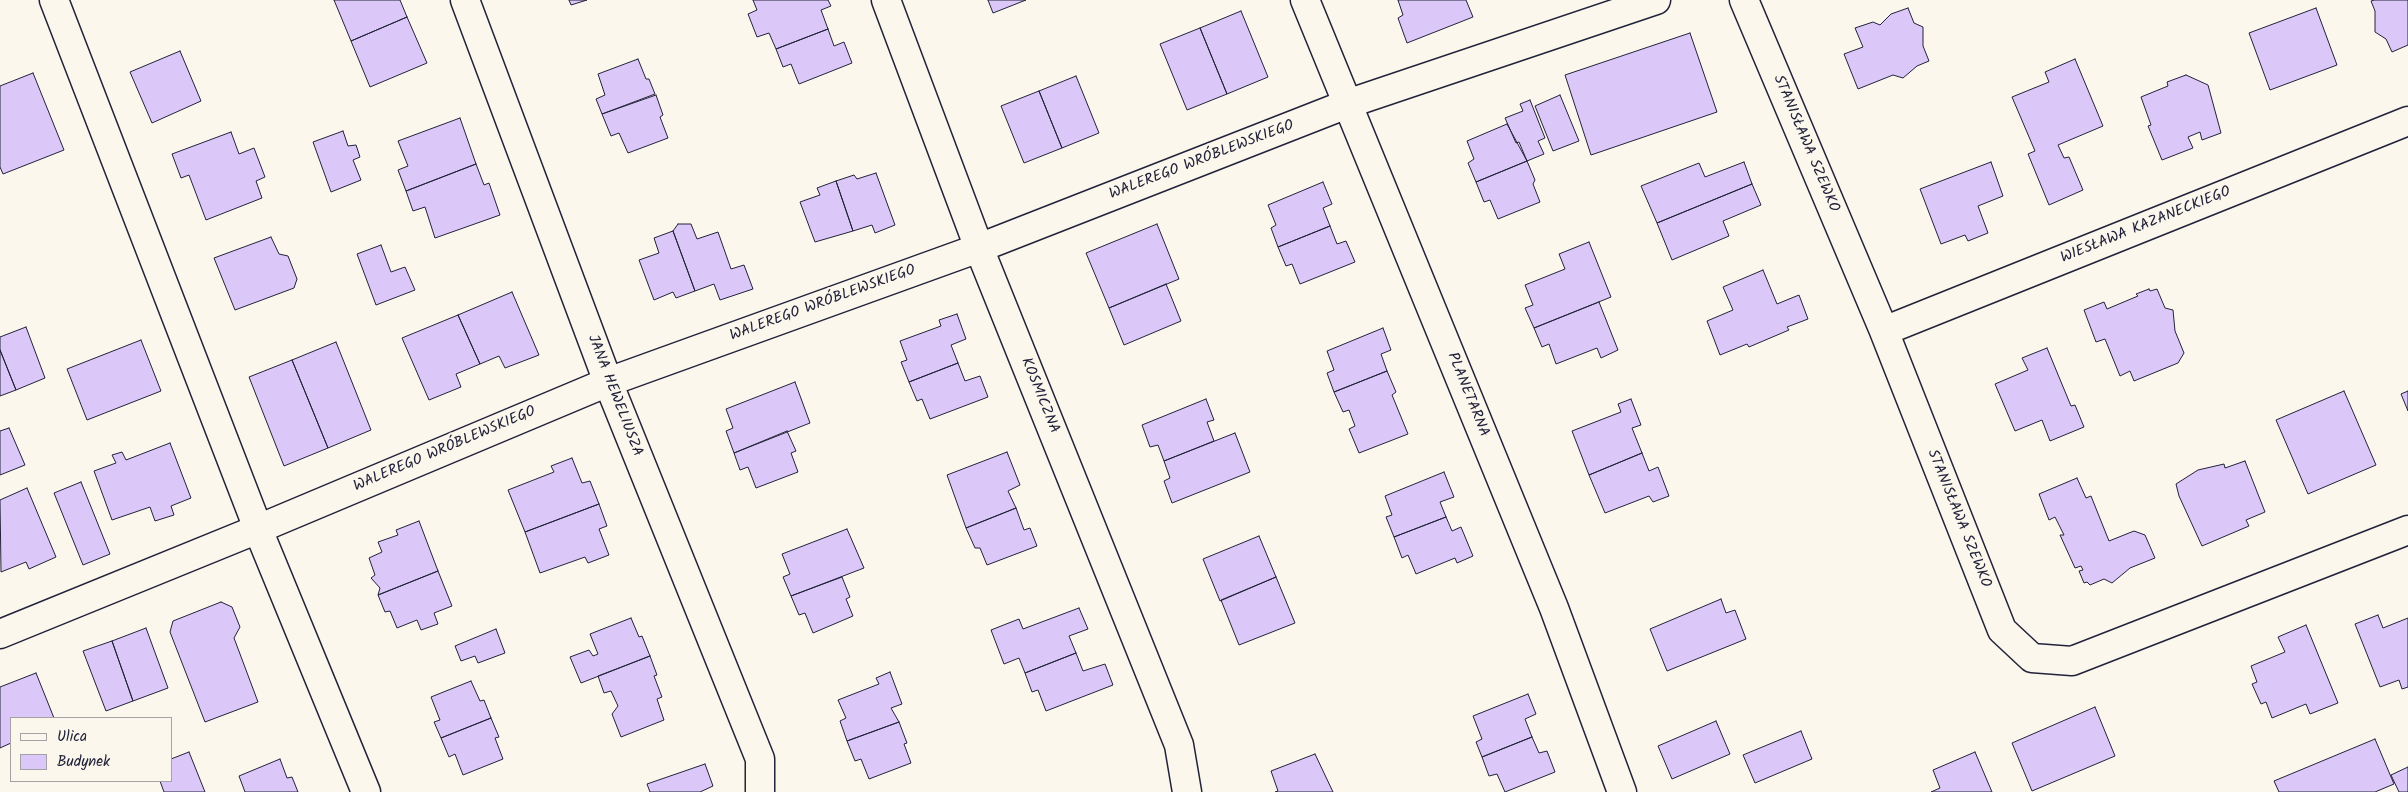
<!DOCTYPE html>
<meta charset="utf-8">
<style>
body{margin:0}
#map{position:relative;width:2408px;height:792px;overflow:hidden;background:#fbf7ec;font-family:Kalam,sans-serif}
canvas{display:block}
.legend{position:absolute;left:10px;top:717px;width:162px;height:65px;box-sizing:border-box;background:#fbf7ec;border:1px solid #a4a2a5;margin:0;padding:6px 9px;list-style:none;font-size:15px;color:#22223b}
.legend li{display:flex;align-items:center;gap:10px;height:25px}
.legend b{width:25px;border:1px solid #a4a2a5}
</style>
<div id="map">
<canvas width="2408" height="792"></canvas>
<ul class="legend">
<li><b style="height:6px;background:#fbf7ec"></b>Ulica</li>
<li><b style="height:14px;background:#dbc8f9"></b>Budynek</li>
</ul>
</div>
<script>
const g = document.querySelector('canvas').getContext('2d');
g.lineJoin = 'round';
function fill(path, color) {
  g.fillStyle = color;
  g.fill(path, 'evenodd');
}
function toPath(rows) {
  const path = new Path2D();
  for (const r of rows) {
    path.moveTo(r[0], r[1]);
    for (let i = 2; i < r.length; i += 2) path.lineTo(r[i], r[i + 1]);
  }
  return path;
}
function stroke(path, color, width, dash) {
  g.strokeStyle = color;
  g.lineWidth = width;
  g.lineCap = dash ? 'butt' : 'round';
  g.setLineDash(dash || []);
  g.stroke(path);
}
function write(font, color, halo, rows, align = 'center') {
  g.font = font + ' Kalam,sans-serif';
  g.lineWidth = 4;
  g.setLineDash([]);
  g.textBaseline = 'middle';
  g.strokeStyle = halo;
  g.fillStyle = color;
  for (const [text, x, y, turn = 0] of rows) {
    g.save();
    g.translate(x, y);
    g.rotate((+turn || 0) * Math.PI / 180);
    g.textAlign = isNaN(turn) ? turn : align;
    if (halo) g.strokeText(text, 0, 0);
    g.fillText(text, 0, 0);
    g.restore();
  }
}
const building = toPath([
 [334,0,400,0,407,17,351,41,334,0],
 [569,0,587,0,571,5,569,0],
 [753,0,828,0,831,6,821,10,828,29,776,49,769,33,757,37,748,14,757,10,753,0],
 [988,0,1026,0,993,13,988,0],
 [1398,0,1466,0,1473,17,1407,43,1398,18,1403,15,1398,0],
 [2374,0,2408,0,2408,45,2392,52,2386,39,2375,32,2375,11,2371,1,2374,0],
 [1908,8,1914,23,1923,27,1923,46,1929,61,1917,66,1903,78,1893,75,1858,89,1844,54,1863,47,1855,28,1873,22,1880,25,1891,14,1908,8],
 [2316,8,2337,65,2270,90,2249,33,2316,8],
 [1241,11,1268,77,1227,94,1200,28,1241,11],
 [407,17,427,63,370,87,351,41,407,17],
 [1200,28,1227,94,1187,110,1160,44,1200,28],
 [828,29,834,46,844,42,852,63,799,84,791,64,783,67,776,49,828,29],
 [1690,33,1717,112,1591,155,1565,75,1690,33],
 [180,51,201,101,152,123,130,72,180,51],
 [638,59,646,79,649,79,655,94,602,114,596,99,605,95,598,74,638,59],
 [2075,59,2103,126,2058,145,2064,158,2069,157,2083,190,2049,205,2028,154,2035,151,2012,97,2049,82,2045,72,2075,59],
 [33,73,64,150,3,174,0,167,0,86,33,73],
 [2186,75,2208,85,2221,133,2202,140,2200,132,2188,137,2193,148,2162,160,2148,126,2151,125,2141,97,2168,86,2167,82,2186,75],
 [1076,76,1099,133,1062,148,1039,91,1076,76],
 [1039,91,1062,148,1024,163,1001,106,1039,91],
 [656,95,663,115,660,117,668,138,628,153,619,133,611,136,602,114,656,95],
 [1560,95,1579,141,1553,151,1535,106,1560,95],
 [1530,100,1545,138,1538,141,1544,154,1527,161,1519,142,1516,143,1505,118,1523,111,1520,104,1530,100],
 [460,118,476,164,406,191,398,170,408,166,398,141,460,118],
 [1507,124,1527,161,1476,182,1468,163,1474,159,1467,141,1507,124],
 [343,131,348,146,356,145,360,157,353,160,361,180,331,192,313,142,343,131],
 [231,132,239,154,254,148,265,177,256,181,262,198,206,220,189,175,181,178,172,154,231,132],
 [1527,161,1535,180,1533,184,1540,202,1498,219,1490,200,1484,202,1476,182,1527,161],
 [1744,162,1752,184,1657,223,1641,186,1699,163,1705,177,1744,162],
 [1991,162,2003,196,1978,206,1988,233,1968,241,1965,235,1941,244,1920,189,1991,162],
 [476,164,484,185,489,183,500,215,435,238,425,207,413,211,406,191,476,164],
 [876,173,895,225,875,233,872,225,853,231,836,181,854,175,857,179,876,173],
 [836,181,853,231,815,242,800,202,820,195,817,188,836,181],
 [1323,182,1332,204,1323,208,1330,226,1278,247,1271,228,1276,225,1268,205,1323,182],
 [1752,184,1761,205,1723,221,1729,236,1672,260,1657,223,1752,184],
 [678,224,691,224,697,239,718,232,731,269,744,265,753,289,720,300,714,284,695,291,673,231,678,224],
 [1157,224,1179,279,1109,308,1086,253,1157,224],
 [1330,226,1337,244,1346,241,1355,262,1300,284,1292,264,1286,266,1278,247,1330,226],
 [673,231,695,291,676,298,673,292,654,300,639,260,659,253,654,238,673,231],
 [271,237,279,254,288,256,297,279,294,288,235,310,214,258,271,237],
 [1589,242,1611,297,1534,328,1525,308,1533,305,1525,285,1565,269,1559,254,1589,242],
 [381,245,391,272,405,267,415,290,376,305,357,254,381,245],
 [1763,270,1777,304,1799,295,1808,319,1787,327,1789,330,1749,347,1747,344,1720,355,1707,321,1733,310,1723,287,1763,270],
 [1166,284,1181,321,1124,345,1109,308,1166,284],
 [2149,289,2150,291,2157,289,2165,308,2173,310,2175,331,2184,353,2178,363,2134,381,2130,371,2120,376,2105,339,2096,342,2084,310,2104,302,2107,309,2138,296,2136,294,2149,289],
 [512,292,539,355,505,368,499,356,480,364,458,315,512,292],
 [1599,302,1618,350,1601,358,1597,348,1556,364,1549,344,1542,347,1534,328,1599,302],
 [957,314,966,339,951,345,958,363,909,382,901,362,907,360,900,341,941,326,939,320,957,314],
 [458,315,480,364,456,374,461,387,429,400,402,338,458,315],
 [26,327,45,378,16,390,0,350,0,337,26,327],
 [1383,328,1391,350,1381,354,1387,371,1334,392,1327,373,1334,370,1327,351,1383,328],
 [141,340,161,391,87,420,67,369,141,340],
 [336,342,371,430,328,448,292,360,336,342],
 [2047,348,2071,406,2075,405,2084,427,2050,441,2042,420,2015,431,1995,384,2028,370,2022,358,2047,348],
 [0,350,16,390,0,396,0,350],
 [292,360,328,448,284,466,249,377,292,360],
 [958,363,965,381,980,376,988,397,930,419,922,399,917,401,909,382,958,363],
 [1387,371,1396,392,1392,395,1408,434,1359,453,1349,429,1355,426,1349,410,1343,412,1334,392,1387,371],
 [795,382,810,423,734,453,726,431,733,428,726,409,795,382],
 [2344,391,2376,465,2308,494,2276,420,2344,391],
 [2408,391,2408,411,2401,394,2408,391],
 [1206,399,1214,420,1207,422,1214,441,1164,461,1158,445,1150,447,1142,425,1206,399],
 [1631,399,1641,425,1632,428,1642,453,1589,475,1572,431,1621,412,1618,404,1631,399],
 [9,428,25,465,0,475,0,431,9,428],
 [787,431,796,451,791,453,798,472,756,488,748,467,740,470,734,453,787,431],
 [1235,433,1250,472,1172,503,1164,481,1170,478,1164,461,1235,433],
 [170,443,191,498,171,506,174,515,155,521,150,507,112,520,94,471,116,463,112,455,122,452,126,460,170,443],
 [1007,452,1020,485,1008,491,1016,508,966,528,947,475,1007,452],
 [1642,453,1649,471,1658,467,1669,496,1653,502,1649,496,1605,513,1589,475,1642,453],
 [572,458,582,483,590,481,599,504,525,532,508,490,554,472,551,466,572,458],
 [2245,461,2265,512,2246,520,2249,526,2202,546,2179,496,2176,484,2198,470,2224,464,2225,468,2245,461],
 [1444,472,1454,497,1440,502,1446,517,1394,537,1386,517,1392,515,1385,496,1444,472],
 [2077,478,2086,498,2091,496,2109,541,2134,531,2145,535,2155,558,2130,568,2112,583,2104,579,2090,585,2087,582,2084,583,2079,571,2083,570,2081,566,2075,568,2060,535,2064,535,2055,517,2049,520,2039,494,2077,478],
 [81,482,110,554,83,565,54,493,81,482],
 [27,488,56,557,29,569,26,562,1,572,0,500,27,488],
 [599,504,607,526,599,529,609,555,588,563,585,557,540,573,525,532,599,504],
 [1016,508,1024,530,1030,528,1037,546,987,565,980,548,975,548,966,528,1016,508],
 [1446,517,1452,531,1461,527,1473,556,1457,563,1455,558,1416,574,1408,555,1402,558,1394,537,1446,517],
 [419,521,438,571,378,595,380,588,371,578,375,575,369,558,382,552,378,542,398,535,396,530,419,521],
 [847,529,864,568,791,596,783,577,790,574,782,554,847,529],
 [1259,536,1276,577,1220,601,1203,559,1259,536],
 [438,571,452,606,434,613,438,624,421,630,417,620,397,628,390,611,385,612,378,595,438,571],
 [842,577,850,597,846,599,853,616,813,633,805,613,799,615,791,596,842,577],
 [1276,577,1295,623,1239,645,1221,600,1276,577],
 [1721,599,1726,613,1735,610,1746,639,1667,671,1650,629,1721,599],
 [221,602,232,607,240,627,234,638,258,702,205,722,170,632,173,621,221,602],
 [1079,608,1088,629,1069,636,1076,653,1025,673,1019,658,1004,664,991,630,1019,619,1023,629,1079,608],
 [2378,615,2383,628,2408,618,2408,687,2402,689,2399,680,2380,687,2355,624,2378,615],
 [631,618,639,637,642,636,650,656,581,683,570,657,589,650,593,656,598,654,590,634,631,618],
 [2306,625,2338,703,2310,714,2306,704,2272,718,2266,702,2261,704,2252,684,2257,682,2251,666,2285,652,2278,637,2306,625],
 [146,628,168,688,133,701,112,641,146,628],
 [496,629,505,653,478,663,475,656,461,661,455,646,496,629],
 [112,641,133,701,106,711,83,651,112,641],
 [1076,653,1083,671,1105,664,1113,685,1046,711,1038,690,1032,692,1025,673,1076,653],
 [650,656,657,675,654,676,662,697,657,699,664,720,621,737,612,714,618,706,611,691,604,693,598,676,650,656],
 [890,672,902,704,891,708,899,722,847,741,840,721,846,718,838,700,879,684,876,678,890,672],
 [36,673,54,718,11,718,11,743,0,748,0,687,36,673],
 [471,681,480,701,484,700,491,718,441,738,434,722,440,720,431,697,471,681],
 [1528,694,1536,714,1525,719,1532,737,1482,757,1476,742,1482,739,1473,716,1528,694],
 [2095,707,2115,756,2032,791,2012,743,2095,707],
 [491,718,499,737,495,738,503,759,463,775,455,754,449,757,441,738,491,718],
 [1716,721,1730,754,1672,779,1658,746,1716,721],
 [899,722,907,743,904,744,911,763,869,779,861,759,855,761,847,741,899,722],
 [1801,731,1812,759,1755,783,1743,755,1801,731],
 [1532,737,1539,753,1547,751,1555,772,1505,792,1497,774,1489,776,1482,757,1532,737],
 [2375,739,2394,784,2375,792,2279,792,2274,781,2375,739],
 [189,752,205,792,164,792,160,781,171,781,171,759,189,752],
 [1975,752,1992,792,1931,792,1940,788,1933,770,1975,752],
 [1315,754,1333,792,1275,792,1278,791,1271,771,1315,754],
 [280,759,287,778,292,777,298,792,245,792,239,776,280,759],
 [705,764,713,786,700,792,650,792,647,784,705,764],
 [2408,767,2408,792,2399,792,2391,775,2408,767]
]);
const minor = toPath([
 [54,0,264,544,366,792],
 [465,0,608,382,760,759,760,792],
 [886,0,979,248,1179,745,1187,792],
 [1305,0,1554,608,1622,792],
 [1744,0,1884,331,2002,630,2032,658,2072,661,2408,530],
 [1884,331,2408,121],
 [0,634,258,529,608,382,979,248,1347,104,1656,0]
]);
const streetNames = [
 ["STANISŁAWA SZEWKO",1805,144,67],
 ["WALEREGO WRÓBLEWSKIEGO",1202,161,-21],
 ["WIESŁAWA KAZANECKIEGO",2146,226,-22],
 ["WALEREGO WRÓBLEWSKIEGO",823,304,-20],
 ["PLANETARNA",1467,395,68],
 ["JANA HEWELIUSZA",614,396,69],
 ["KOSMICZNA",1039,396,68],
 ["WALEREGO WRÓBLEWSKIEGO",445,450,-23],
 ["STANISŁAWA SZEWKO",1958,519,68]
];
fill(building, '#dbc8f9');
stroke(building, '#22223b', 1);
stroke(minor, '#22223b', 31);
stroke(minor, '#fbf7ec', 28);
write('15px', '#22223b', '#fbf7ec', streetNames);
</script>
